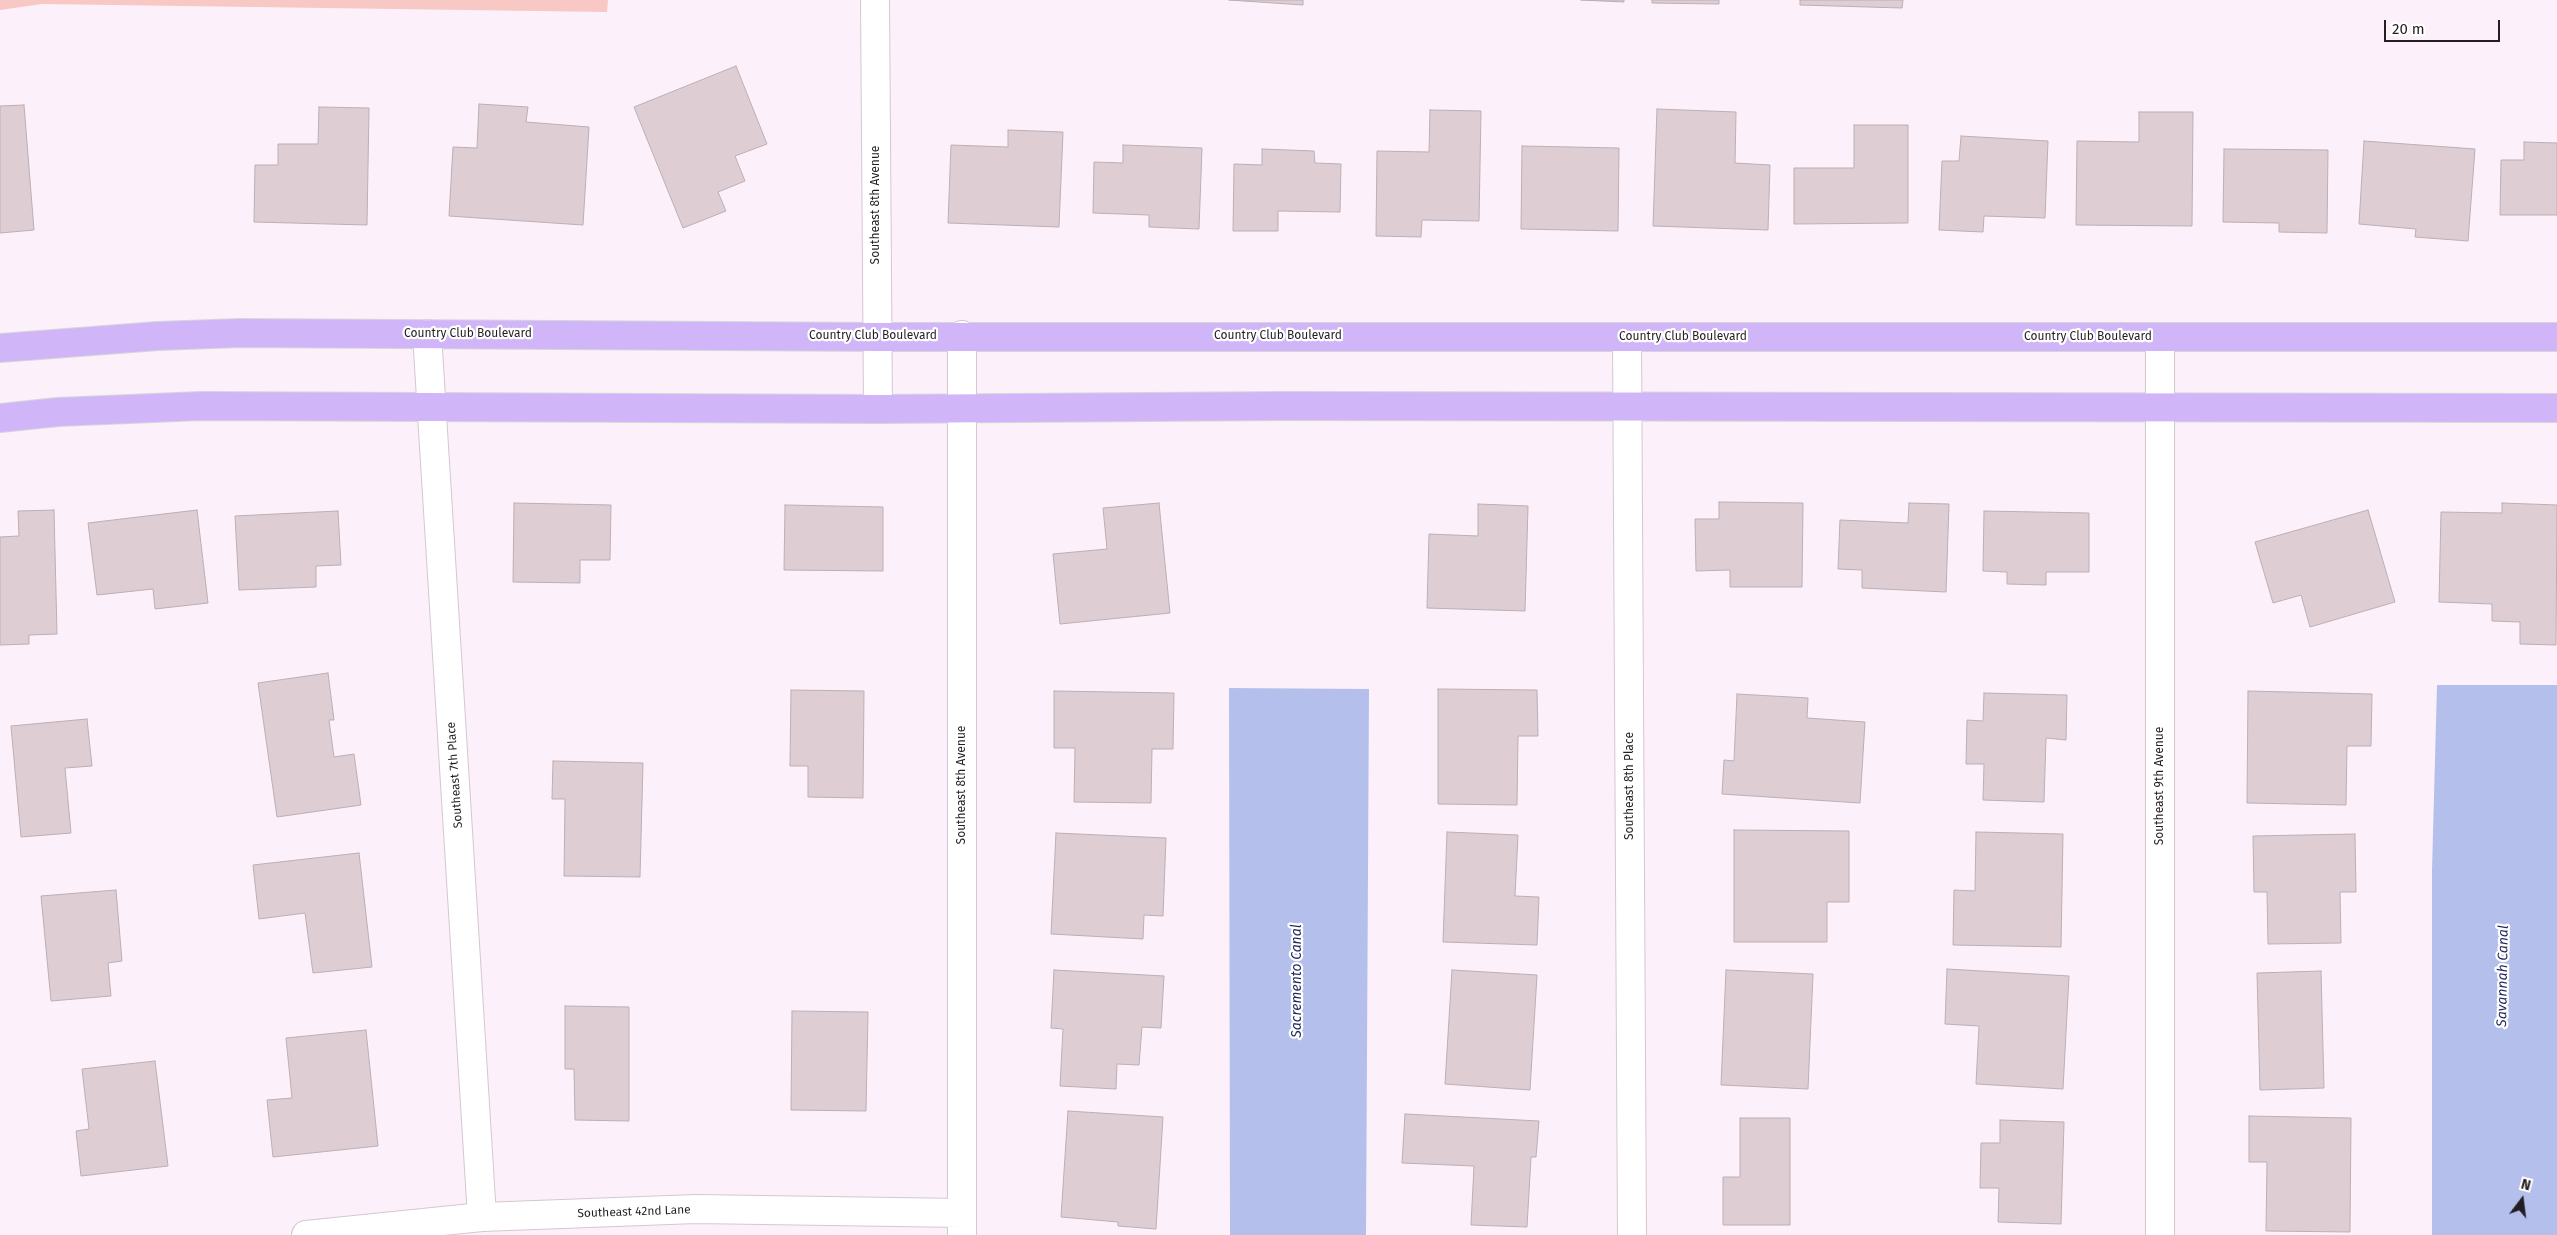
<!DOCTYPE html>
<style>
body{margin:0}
#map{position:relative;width:2557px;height:1235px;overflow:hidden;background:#fcf0fb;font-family:"Fira Sans",sans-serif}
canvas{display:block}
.north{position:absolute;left:2497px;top:1175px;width:50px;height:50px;-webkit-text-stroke:4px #fff;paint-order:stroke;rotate:15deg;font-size:14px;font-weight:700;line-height:20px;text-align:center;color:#231e22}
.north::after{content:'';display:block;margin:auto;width:18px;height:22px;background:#231e22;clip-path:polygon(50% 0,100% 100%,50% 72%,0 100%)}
.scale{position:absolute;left:2384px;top:20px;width:116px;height:22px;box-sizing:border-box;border:2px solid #231e22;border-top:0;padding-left:6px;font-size:15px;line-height:18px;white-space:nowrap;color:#231e22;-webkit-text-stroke:4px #fff;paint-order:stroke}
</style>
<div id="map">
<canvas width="2557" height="1235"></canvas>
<div class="north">N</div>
<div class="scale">20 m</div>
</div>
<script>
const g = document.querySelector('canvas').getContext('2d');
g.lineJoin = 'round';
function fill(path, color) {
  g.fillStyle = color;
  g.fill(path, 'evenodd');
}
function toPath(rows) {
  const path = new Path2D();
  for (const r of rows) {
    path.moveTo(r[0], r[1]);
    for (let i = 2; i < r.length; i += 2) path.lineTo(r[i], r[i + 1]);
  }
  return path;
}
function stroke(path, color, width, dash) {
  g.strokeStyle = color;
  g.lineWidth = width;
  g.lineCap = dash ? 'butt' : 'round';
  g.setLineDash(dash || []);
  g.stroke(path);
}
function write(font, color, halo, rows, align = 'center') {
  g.font = font + ' "Fira Sans",sans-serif';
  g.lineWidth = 4.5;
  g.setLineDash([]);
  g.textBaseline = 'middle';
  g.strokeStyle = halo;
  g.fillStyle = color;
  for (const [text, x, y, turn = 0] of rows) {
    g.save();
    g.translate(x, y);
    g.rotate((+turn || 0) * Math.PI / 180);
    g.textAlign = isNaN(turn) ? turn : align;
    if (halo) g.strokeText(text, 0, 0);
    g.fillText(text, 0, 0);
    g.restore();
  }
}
const green = toPath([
 [0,0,608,0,607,12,42,4,0,10]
]);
const water = toPath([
 [2437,685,2557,685,2557,1235,2432,1235,2432,870],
 [1229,688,1369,689,1366,1235,1230,1235]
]);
const building = toPath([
 [1229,0,1303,0,1303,5,1229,0],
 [1581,0,1624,0,1624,2,1581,0],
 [1652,0,1719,0,1719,4,1652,3,1652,0],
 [1800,0,1903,0,1902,8,1800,5,1800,0],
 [736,66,767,144,735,156,745,181,718,192,726,211,683,228,634,107,736,66],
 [479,104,528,107,526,122,589,127,583,225,449,216,453,147,477,148,479,104],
 [24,105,34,230,0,233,0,106,24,105],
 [319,107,369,108,367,225,254,222,255,165,278,165,278,144,318,144,319,107],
 [1657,109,1736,112,1735,163,1770,165,1768,230,1653,226,1657,109],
 [1430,110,1481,111,1479,221,1422,220,1421,237,1376,236,1377,151,1429,152,1430,110],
 [2139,112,2193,112,2192,226,2076,225,2077,141,2139,142,2139,112],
 [1854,125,1908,125,1908,223,1794,224,1794,168,1854,168,1854,125],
 [1008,130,1063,132,1059,227,948,223,951,145,1008,147,1008,130],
 [1961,136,2048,141,2045,218,1984,216,1983,232,1939,230,1942,161,1959,161,1961,136],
 [2364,141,2475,149,2468,241,2415,237,2416,229,2359,224,2364,141],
 [2524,142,2557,143,2557,215,2500,215,2501,160,2524,160,2524,142],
 [1123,145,1202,148,1199,229,1149,227,1149,215,1093,213,1094,162,1123,163,1123,145],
 [1522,146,1619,148,1618,231,1521,229,1522,146],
 [1262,149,1314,151,1315,163,1341,164,1340,212,1278,211,1278,231,1233,231,1234,164,1262,165,1262,149],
 [2224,149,2328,150,2327,233,2279,232,2279,223,2223,222,2224,149],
 [1719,502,1803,503,1802,587,1730,587,1730,570,1696,571,1695,519,1719,519,1719,502],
 [514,503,611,505,610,560,580,560,580,583,513,582,514,503],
 [1159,503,1170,613,1060,624,1053,554,1107,549,1103,508,1159,503],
 [1909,503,1949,504,1946,592,1862,588,1862,570,1838,569,1840,520,1908,523,1909,503],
 [2502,503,2557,505,2556,645,2520,644,2520,622,2492,621,2492,604,2439,602,2441,512,2502,513,2502,503],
 [1478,504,1528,506,1525,611,1427,608,1429,534,1478,536,1478,504],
 [785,505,883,507,883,571,784,570,785,505],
 [54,510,57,634,29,635,29,644,0,645,0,537,19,536,18,511,54,510],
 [197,510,208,603,155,609,153,589,97,595,88,523,197,510],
 [2368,510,2395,602,2310,627,2301,595,2273,603,2255,542,2368,510],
 [338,511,341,565,316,566,316,587,239,590,235,516,338,511],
 [1984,511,2089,513,2089,572,2046,572,2046,585,2007,584,2007,572,1983,571,1984,511],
 [328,673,334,720,329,720,334,757,354,754,361,805,277,817,258,683,328,673],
 [1438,689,1537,690,1538,736,1518,736,1517,805,1438,804,1438,689],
 [791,690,864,691,863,798,808,797,808,766,790,766,791,690],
 [1054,691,1174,693,1173,749,1152,749,1151,803,1074,802,1075,748,1054,748,1054,691],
 [2248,691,2372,694,2371,746,2347,746,2346,805,2247,803,2248,691],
 [1984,693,2067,695,2066,740,2046,738,2044,802,1983,800,1984,764,1966,764,1967,720,1983,721,1984,693],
 [1737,694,1808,698,1807,718,1865,722,1860,803,1722,794,1724,760,1734,761,1737,694],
 [87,719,92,766,65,768,71,833,21,837,11,726,87,719],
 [553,761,643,763,640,877,564,876,565,799,552,799,553,761],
 [1734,830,1849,831,1849,902,1827,902,1827,942,1734,942,1734,830],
 [1447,832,1518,835,1515,896,1539,897,1537,945,1443,942,1447,832],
 [1976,832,2063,834,2061,947,1953,945,1954,890,1975,891,1976,832],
 [1056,833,1166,838,1163,916,1144,915,1143,939,1051,934,1056,833],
 [2355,834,2356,892,2340,892,2341,943,2268,944,2267,892,2254,892,2253,836,2355,834],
 [359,853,372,967,313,973,305,913,259,919,253,865,359,853],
 [116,890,122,961,108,963,111,996,51,1001,41,896,116,890],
 [1947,969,2069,976,2063,1089,1976,1084,1979,1026,1945,1024,1947,969],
 [1054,970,1164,976,1161,1028,1142,1027,1139,1065,1117,1064,1116,1089,1060,1086,1063,1029,1051,1028,1054,970],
 [1452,970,1537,975,1530,1090,1445,1084,1452,970],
 [1726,970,1813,974,1808,1089,1721,1085,1726,970],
 [2321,971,2324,1088,2260,1090,2257,973,2321,971],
 [565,1006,629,1007,629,1121,575,1120,574,1069,565,1069,565,1006],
 [792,1011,868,1012,866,1111,791,1110,792,1011],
 [366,1030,378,1146,273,1157,267,1100,292,1098,286,1038,366,1030],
 [155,1061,168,1166,81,1176,76,1131,89,1129,82,1069,155,1061],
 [1068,1111,1163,1117,1156,1229,1118,1226,1118,1222,1061,1217,1068,1111],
 [1405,1114,1539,1121,1536,1157,1531,1157,1527,1227,1471,1225,1474,1166,1402,1163,1405,1114],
 [2249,1116,2351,1118,2350,1232,2266,1231,2267,1162,2249,1162,2249,1116],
 [1740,1118,1790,1118,1790,1225,1723,1225,1723,1177,1740,1177,1740,1118],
 [2000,1120,2064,1122,2061,1224,1998,1222,1999,1188,1980,1188,1981,1143,2000,1143,2000,1120]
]);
const minor = toPath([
 [875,0,878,409],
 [427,334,482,1217],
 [962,335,962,1235],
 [1627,337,1632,1235],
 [306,1235,482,1217,696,1209,962,1213],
 [2160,1235,2160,337]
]);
const major = toPath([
 [0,348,158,336,240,333,877,337,2557,337],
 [0,418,58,412,201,406,878,409,1282,406,2557,408]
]);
const streetNames = [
 ["Southeast 8th Avenue",876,205,-90],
 ["Country Club Boulevard",468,334],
 ["Country Club Boulevard",873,336],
 ["Country Club Boulevard",1278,336],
 ["Country Club Boulevard",1683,337],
 ["Country Club Boulevard",2088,337],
 ["Southeast 7th Place",455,775,-94],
 ["Southeast 8th Avenue",962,785,-90],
 ["Southeast 8th Place",1630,786,-90],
 ["Southeast 9th Avenue",2160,786,-90],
 ["Southeast 42nd Lane",634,1212,-2]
];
const waterNames = [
 ["Savannah Canal",2503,976,-89],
 ["Sacremento Canal",1297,981,-90]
];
fill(green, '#f7c8c4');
fill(water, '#b4c0eb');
fill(building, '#deced3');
stroke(building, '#bdaeb3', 1);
stroke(minor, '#d3c8d2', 30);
stroke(major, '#d7d6d7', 30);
stroke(minor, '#fff', 28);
stroke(major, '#d0b6f8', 28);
write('12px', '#231e22', '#fff', streetNames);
write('italic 14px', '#1f275a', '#fff', waterNames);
</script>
